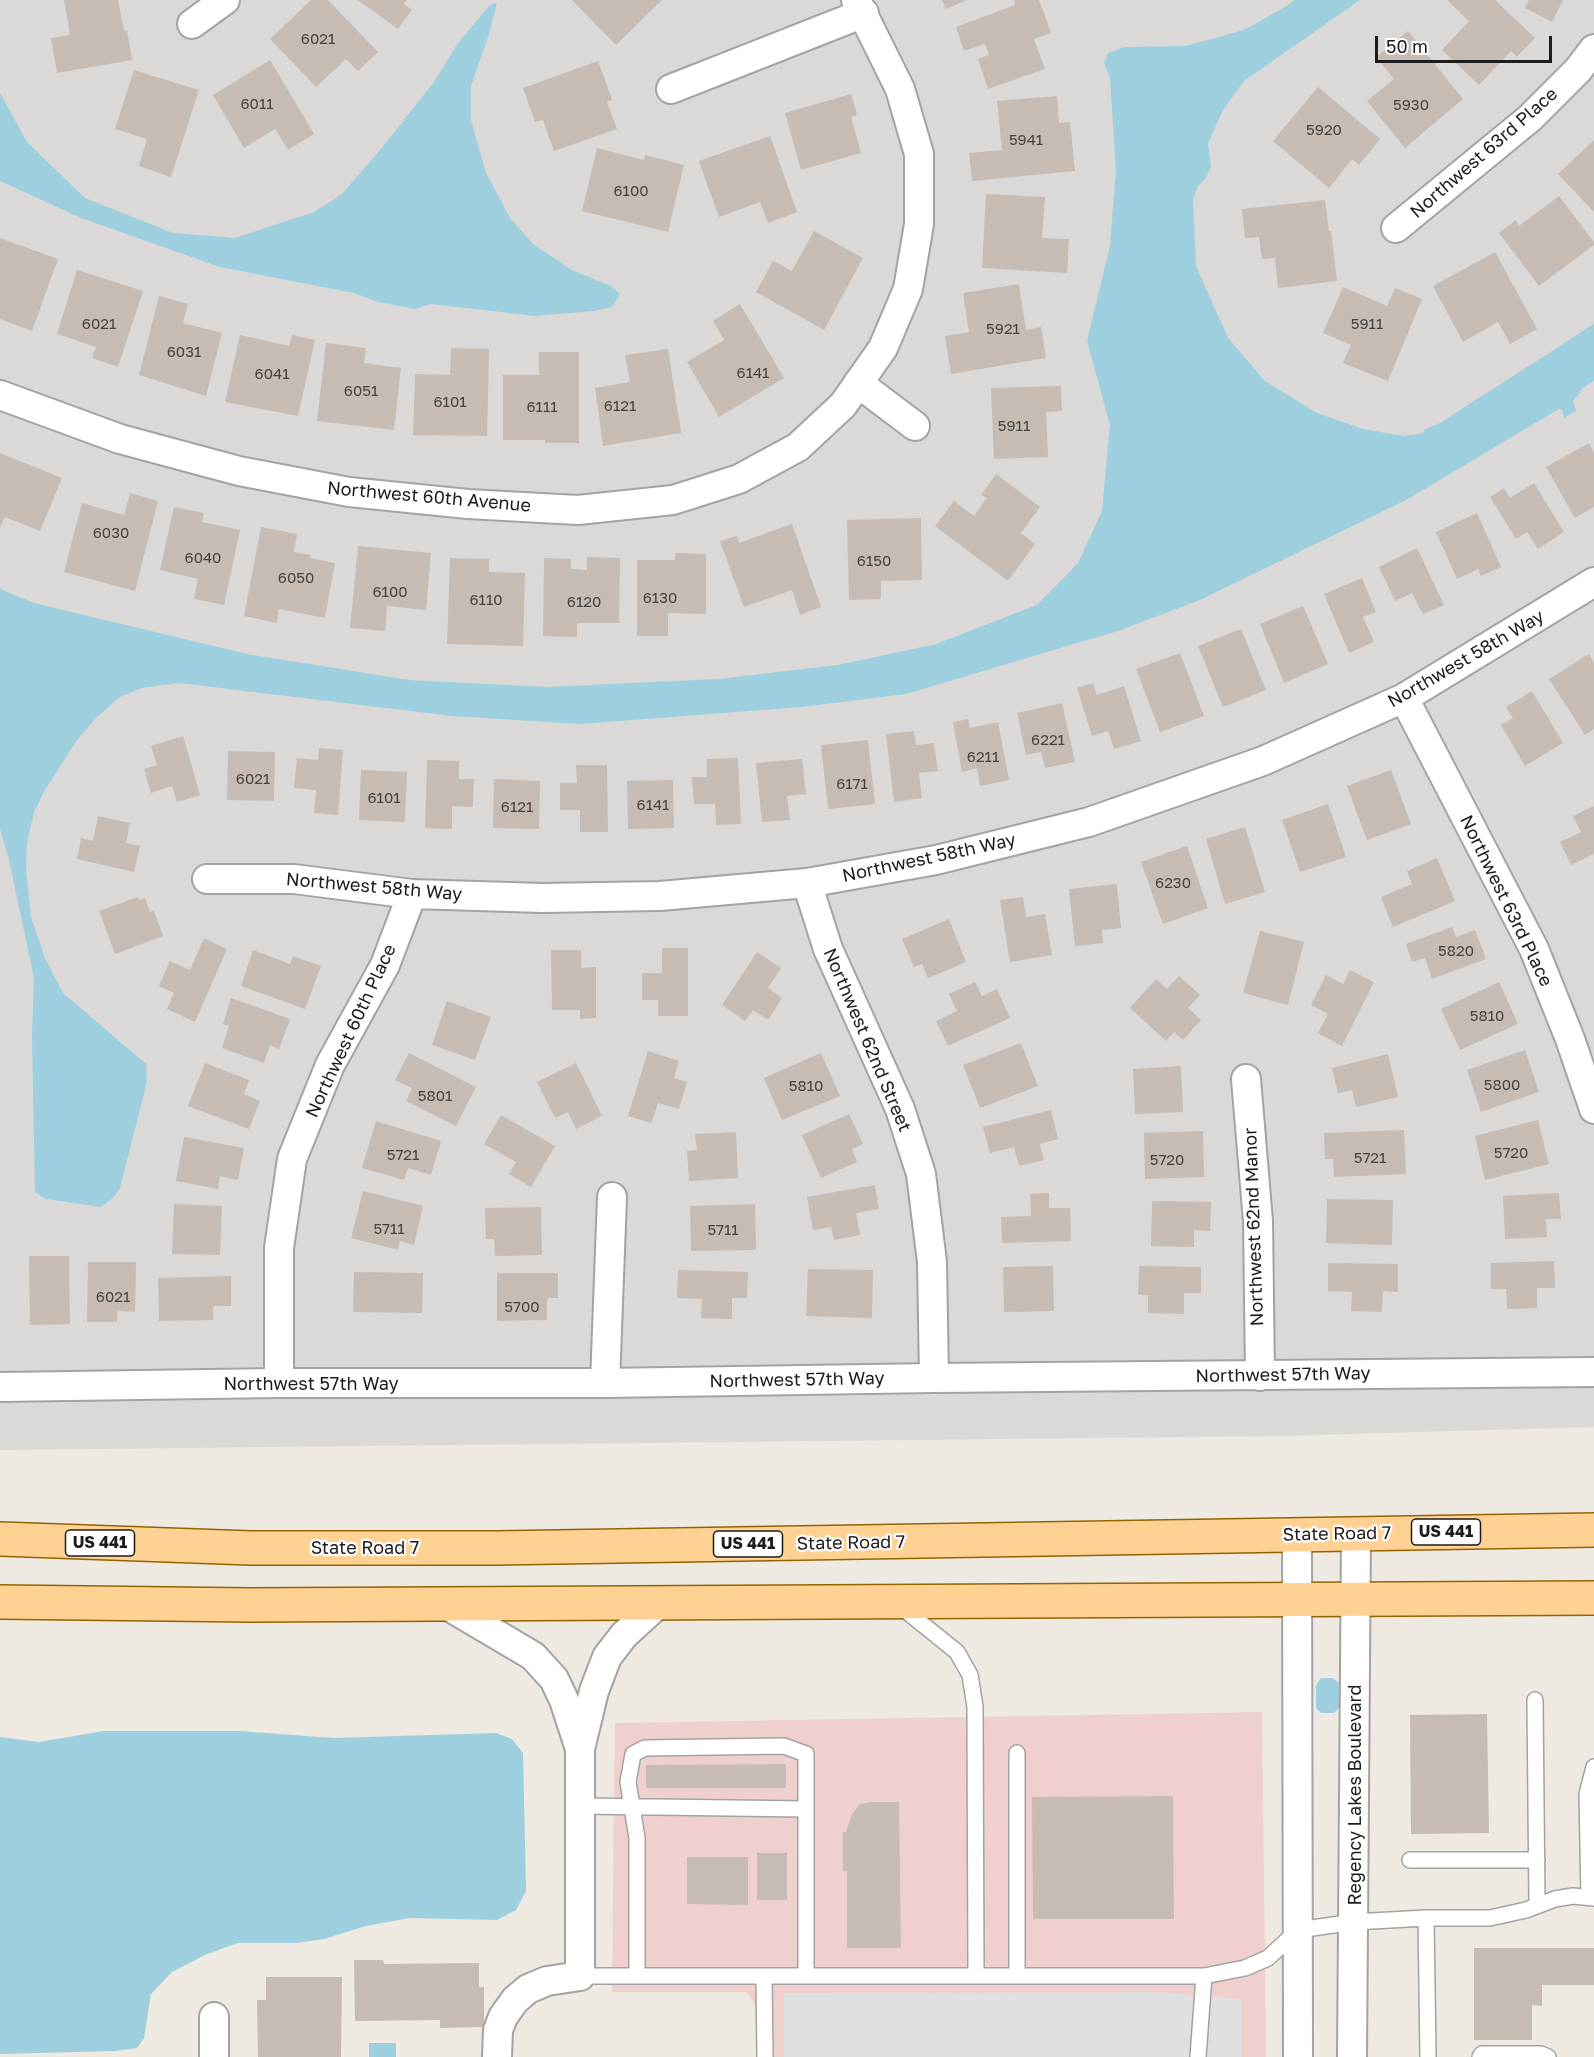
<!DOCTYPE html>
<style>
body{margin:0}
#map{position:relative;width:1594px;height:2057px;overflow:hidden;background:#eee9e1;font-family:"Golos Text",sans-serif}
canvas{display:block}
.scale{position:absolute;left:1375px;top:36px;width:177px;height:27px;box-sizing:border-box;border:3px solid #1c1c1c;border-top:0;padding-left:8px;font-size:18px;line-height:21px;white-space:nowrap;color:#1c1c1c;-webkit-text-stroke:4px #fff;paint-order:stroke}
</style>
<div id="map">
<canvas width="1594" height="2057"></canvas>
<div class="scale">50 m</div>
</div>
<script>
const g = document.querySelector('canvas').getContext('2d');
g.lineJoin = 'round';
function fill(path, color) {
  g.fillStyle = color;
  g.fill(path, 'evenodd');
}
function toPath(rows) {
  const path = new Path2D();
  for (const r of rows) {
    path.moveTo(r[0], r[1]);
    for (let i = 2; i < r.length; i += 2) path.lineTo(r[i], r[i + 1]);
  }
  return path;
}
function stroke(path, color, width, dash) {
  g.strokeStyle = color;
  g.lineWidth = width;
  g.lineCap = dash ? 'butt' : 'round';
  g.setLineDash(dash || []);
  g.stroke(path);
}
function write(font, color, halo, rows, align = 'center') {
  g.font = font + ' "Golos Text",sans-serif';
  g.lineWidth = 4.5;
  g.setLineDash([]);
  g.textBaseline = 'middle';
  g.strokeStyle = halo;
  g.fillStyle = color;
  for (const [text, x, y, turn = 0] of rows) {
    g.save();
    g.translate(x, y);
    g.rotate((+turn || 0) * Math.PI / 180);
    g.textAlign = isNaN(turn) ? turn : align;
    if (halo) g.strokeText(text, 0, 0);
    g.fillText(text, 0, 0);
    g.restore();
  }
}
const residential = toPath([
 [0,0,1594,0,1594,1427,1280,1436,0,1450]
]);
const commercial = toPath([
 [1262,1712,1266,2057,758,2057,759,2012,747,1992,612,1992,615,1723]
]);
const parking = toPath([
 [1155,1992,1241,1999,1241,2057,784,2057,784,1993]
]);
const water = toPath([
 [1294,0,1360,0,1244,81,1223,110,1208,143,1211,167,1206,178,1198,186,1193,199,1196,266,1228,338,1265,381,1317,413,1363,429,1404,436,1423,433,1425,429,1440,423,1594,324,1594,381,1583,388,1573,401,1576,411,1564,418,1562,410,1559,409,1406,500,1200,600,1118,631,906,694,802,707,581,724,452,716,179,683,142,688,120,697,97,717,77,740,45,790,34,812,27,843,26,869,31,917,45,958,63,993,146,1064,147,1082,120,1188,113,1198,101,1207,46,1199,35,1192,32,1037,34,978,9,860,0,829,0,589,34,603,247,654,409,680,547,687,718,679,838,665,936,644,1037,605,1078,563,1102,511,1110,425,1087,341,1110,246,1116,170,1110,78,1104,63,1108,53,1124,47,1186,46,1244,30,1287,6],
 [497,2,490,31,471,86,471,120,486,173,510,218,533,244,572,270,611,286,620,294,612,307,594,311,535,316,431,304,416,309,378,302,354,293,220,267,81,218,0,181,0,93,27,142,85,198,173,233,235,238,314,212,342,194,381,149,434,82,458,43,490,5],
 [1321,1678,1333,1678,1340,1684,1340,1707,1334,1713,1321,1713,1316,1708,1316,1685],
 [104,1731,239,1731,334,1738,496,1733,512,1739,523,1753,526,1891,516,1910,497,1920,409,1918,366,1926,324,1939,296,1943,238,1943,207,1954,172,1972,151,1994,144,2038,137,2048,115,2051,0,2054,0,1737,39,1742],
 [369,2043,396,2043,396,2057,369,2057]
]);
const building = toPath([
 [64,0,118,0,124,31,127,30,132,60,57,73,51,38,70,35],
 [311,0,328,0,378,52,358,71,346,59,316,87,270,39],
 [358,0,407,0,404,4,412,10,398,29],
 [572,0,662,0,616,45],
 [942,0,967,0,946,9],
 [1014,0,1039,0,1051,33,1034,39,1045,69,988,89,978,59,989,55,985,44,964,51,956,27,1015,5],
 [1447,0,1495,0,1535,38,1517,57,1511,51,1479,85,1442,50,1469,21],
 [1529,0,1563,0,1552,22,1525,8],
 [1408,31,1463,99,1405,148,1367,101,1394,79,1376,57],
 [270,60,314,134,288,150,275,129,244,148,213,95],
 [598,61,612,100,607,102,617,129,554,151,543,120,535,122,523,88],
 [134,70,199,90,171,177,139,166,147,139,115,129],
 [1318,87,1380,139,1359,165,1352,159,1329,188,1273,141],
 [851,94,857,115,851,117,861,153,801,170,785,113],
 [1057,96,1059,123,1070,122,1075,171,972,181,969,153,1002,150,997,101],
 [770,136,797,212,768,223,760,202,719,217,699,161],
 [1594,140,1594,212,1558,174],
 [597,148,644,160,645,155,684,165,668,232,582,211],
 [986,194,1045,197,1042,238,1069,239,1067,273,982,268],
 [1559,196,1594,242,1594,245,1539,286,1499,233,1516,220,1519,226],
 [1325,200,1329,231,1331,231,1337,281,1278,288,1275,258,1262,259,1259,237,1245,238,1242,209],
 [814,231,863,258,824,330,756,292,773,261,792,271],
 [0,238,58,259,32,331,0,319],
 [1495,252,1537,329,1510,344,1498,322,1463,342,1433,286],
 [77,270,143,291,118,367,92,358,96,347,57,334],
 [1019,284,1026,330,1041,327,1046,358,951,374,945,336,969,332,963,293],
 [1343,287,1387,306,1395,288,1422,299,1388,381,1343,363,1351,345,1323,333],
 [159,296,188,304,183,323,222,333,206,396,139,375],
 [740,304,784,378,719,417,687,362,724,340,713,321],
 [240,335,289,346,292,335,315,340,298,416,225,402],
 [326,343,366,348,364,363,401,368,394,430,317,421],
 [451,348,489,349,487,436,413,435,415,374,450,375],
 [668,349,681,433,603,446,595,388,630,382,625,355],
 [539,352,579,352,579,443,545,443,545,440,503,440,503,375,539,375],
 [1061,386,1062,411,1046,412,1048,457,994,459,991,388],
 [1589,443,1594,453,1594,507,1575,518,1546,467],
 [0,453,62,478,40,531,5,517,0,528],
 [996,474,1040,507,1021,533,1035,544,1008,581,935,526,954,501,974,516,987,498,981,495],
 [1534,483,1564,532,1538,549,1527,532,1516,539,1490,497,1504,488,1510,498],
 [130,493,158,501,135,591,64,572,82,503,124,515],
 [174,507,204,513,202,522,240,530,224,605,194,599,198,579,160,570],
 [1477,513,1501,567,1481,576,1478,569,1457,579,1436,532],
 [921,518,922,580,881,581,881,599,849,600,847,520],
 [792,524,821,607,800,615,792,590,744,607,720,541,737,536,739,543],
 [261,527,297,534,294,552,311,555,310,558,335,563,325,618,279,609,277,623,244,616],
 [358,546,431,553,426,610,387,606,385,631,350,628],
 [1417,548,1444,605,1423,614,1412,593,1395,601,1379,567],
 [675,553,706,554,706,614,668,613,668,636,637,636,637,560,675,560],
 [587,557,620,558,619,623,577,623,577,637,543,636,544,558,571,559,571,569,587,570],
 [450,558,489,559,489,572,525,573,523,646,447,644],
 [1362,578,1376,612,1363,617,1374,642,1349,653,1324,594],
 [1303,606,1328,664,1284,683,1260,624],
 [1241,629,1266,690,1223,707,1198,646],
 [1180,653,1204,716,1160,732,1136,669],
 [1589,654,1594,663,1594,729,1585,735,1549,679],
 [1093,683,1097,695,1124,686,1141,741,1114,749,1108,731,1092,736,1077,688],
 [1532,691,1563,743,1525,766,1501,725,1513,718,1506,707],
 [1062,703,1075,762,1045,768,1041,752,1026,755,1017,713],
 [968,719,970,728,998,722,1009,780,980,786,977,768,962,772,953,722],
 [914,731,916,745,934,743,938,771,919,773,922,798,894,802,886,734],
 [183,736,200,795,177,802,172,786,151,793,144,769,157,765,151,746],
 [868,740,875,804,828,809,821,745],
 [319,748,343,750,338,815,314,813,316,790,294,788,297,758,318,760],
 [228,751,275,752,274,801,227,800],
 [738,758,741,824,716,825,715,804,694,804,692,777,707,777,707,759],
 [802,759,806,794,787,796,790,820,762,822,756,763],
 [427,760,459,761,459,779,474,779,473,807,452,806,452,829,425,828],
 [576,765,607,765,608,832,580,832,580,810,560,810,560,783,577,783],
 [361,770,407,772,405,822,359,820],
 [1391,770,1411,824,1367,840,1347,786],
 [494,779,540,781,539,829,493,828],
 [673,780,674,828,628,829,627,781],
 [1328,804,1346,857,1300,872,1282,820],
 [1594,806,1594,854,1571,865,1560,842,1581,832,1573,816],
 [98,816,130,823,126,843,140,846,134,872,77,859,81,838,93,841],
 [1245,827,1265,892,1225,904,1206,839],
 [1187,846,1208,908,1163,924,1141,862],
 [1437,858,1455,901,1393,927,1381,897,1412,884,1407,871],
 [1117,884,1121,928,1102,930,1103,943,1075,946,1069,889],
 [138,897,139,900,145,898,150,912,154,911,163,936,115,954,99,911],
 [1023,897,1026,917,1045,914,1052,955,1010,962,1000,900],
 [949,919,966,962,928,978,922,964,914,967,902,939],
 [1452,927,1456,937,1475,930,1486,959,1432,979,1425,958,1412,962,1406,944],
 [1260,931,1304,942,1288,1005,1243,993],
 [204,938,227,949,195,1022,167,1009,174,993,159,986,170,961,190,970],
 [662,948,688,948,688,1016,658,1016,658,1000,642,1000,642,973,662,973],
 [253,950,290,964,293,956,321,966,305,1009,241,986],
 [551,950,581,950,581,968,596,967,596,1018,580,1019,580,1010,552,1010],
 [757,952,781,968,768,988,782,998,768,1020,753,1010,745,1021,722,1005],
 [1350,970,1374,982,1342,1046,1318,1033,1328,1014,1311,1005,1326,975,1343,984],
 [1179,976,1200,995,1188,1008,1201,1020,1183,1040,1174,1032,1166,1041,1130,1008,1156,979,1167,989],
 [975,982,982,996,997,989,1010,1018,948,1046,936,1021,957,1011,949,994],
 [1499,982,1518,1024,1460,1050,1441,1009],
 [231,998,290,1019,279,1049,270,1045,264,1063,222,1048,229,1026,223,1024],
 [447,1001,491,1017,475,1060,432,1045],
 [1021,1043,1038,1086,980,1108,963,1065],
 [1525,1050,1539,1092,1481,1112,1467,1070],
 [648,1051,679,1061,674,1078,687,1082,679,1109,658,1103,651,1123,628,1116],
 [409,1053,476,1087,456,1126,406,1101,412,1088,395,1080],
 [821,1053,840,1096,782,1120,764,1078],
 [1388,1054,1398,1097,1356,1107,1352,1090,1338,1093,1332,1068],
 [205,1063,249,1080,244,1094,260,1101,249,1129,188,1106],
 [576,1063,602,1116,576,1129,568,1112,555,1118,537,1082],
 [1181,1066,1183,1112,1135,1114,1133,1069],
 [1051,1110,1058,1139,1040,1144,1044,1160,1019,1166,1014,1147,990,1153,983,1127],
 [849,1114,863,1144,852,1149,857,1162,821,1178,802,1135],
 [501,1115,555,1146,531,1187,509,1174,516,1162,484,1144],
 [1538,1120,1549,1164,1485,1180,1475,1136],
 [376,1121,441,1141,431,1175,408,1168,404,1180,362,1168],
 [1404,1130,1406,1174,1334,1177,1333,1159,1325,1159,1324,1133],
 [1203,1131,1204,1177,1145,1179,1144,1133],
 [736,1132,738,1178,689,1181,687,1151,697,1150,695,1134],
 [184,1137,244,1148,238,1180,220,1176,218,1189,176,1181],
 [875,1185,879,1209,856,1213,860,1235,834,1240,831,1227,813,1230,807,1197],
 [363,1191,423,1206,414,1245,400,1241,398,1250,351,1238],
 [1049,1193,1049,1208,1070,1208,1071,1241,1002,1243,1001,1217,1031,1216,1030,1194],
 [1559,1193,1561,1219,1546,1219,1547,1237,1505,1239,1503,1196],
 [1327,1199,1393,1200,1392,1245,1326,1243],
 [1152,1201,1211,1202,1210,1231,1194,1230,1194,1247,1151,1246],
 [174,1204,222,1206,220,1255,172,1254],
 [755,1204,756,1250,691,1251,690,1206],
 [541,1207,542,1255,495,1256,494,1239,486,1239,485,1208],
 [29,1256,69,1256,70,1324,30,1325],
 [1554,1261,1555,1288,1537,1288,1537,1308,1507,1309,1506,1289,1491,1289,1491,1263],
 [88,1262,136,1262,135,1312,117,1311,117,1322,87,1322],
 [1328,1263,1398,1264,1398,1292,1383,1291,1382,1312,1351,1311,1352,1292,1328,1291],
 [1053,1266,1054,1311,1004,1312,1003,1267],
 [1139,1266,1201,1267,1201,1293,1184,1293,1184,1314,1148,1313,1148,1295,1138,1295],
 [808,1269,873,1270,872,1318,806,1316],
 [678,1270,748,1272,747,1298,732,1298,732,1319,701,1318,702,1299,677,1298],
 [354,1272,423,1273,422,1313,353,1312],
 [497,1273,558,1273,558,1298,547,1298,547,1320,497,1321],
 [231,1276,231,1306,213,1306,213,1320,159,1321,158,1278],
 [1487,1714,1489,1833,1411,1834,1410,1715],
 [786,1764,786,1788,646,1788,646,1765],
 [1173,1796,1174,1919,1033,1919,1032,1797],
 [872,1802,899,1802,901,1948,847,1948,847,1871,843,1871,843,1832,846,1832,852,1814,860,1804],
 [757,1853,787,1853,787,1900,757,1900],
 [687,1857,748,1857,748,1905,687,1904],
 [1474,1948,1594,1948,1594,1985,1542,1985,1542,2006,1532,2005,1532,2040,1474,2040],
 [354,1960,383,1960,384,1964,479,1963,479,1987,484,1987,484,2027,440,2028,440,2020,355,2021],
 [266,1977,342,1977,341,2057,258,2057,257,2000,266,2000]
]);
const lane = toPath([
 [900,1606,957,1652,970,1675,975,1707,976,1976],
 [1535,1700,1537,1906],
 [1017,1753,1017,1976],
 [580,1806,806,1809],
 [1410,1860,1537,1860],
 [1589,1897,1587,1794,1594,1767],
 [1426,1918,1428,2057],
 [580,1976,1204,1976,1245,1968,1268,1958,1298,1930,1354,1922,1426,1918,1490,1918,1526,1910,1555,1899,1573,1896,1594,1898],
 [637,1976,637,1838,628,1782,633,1754,645,1748,784,1746,806,1754,806,1976],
 [764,1976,765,2057],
 [1198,2057,1204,1976],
 [1480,2057,1482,2054,1541,2054,1548,2057]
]);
const street = toPath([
 [192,24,225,0],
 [671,89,864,13],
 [1396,228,1530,118,1578,70,1594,49],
 [858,383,915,426],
 [0,395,120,439,239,471,349,492,468,504,578,510,673,500,739,479,798,447,843,405,883,348,908,289,919,224,919,154,900,89,856,0],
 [1404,698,1534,949,1570,1039,1594,1109],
 [207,879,294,879,412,894,542,898,660,896,807,883,936,860,1089,822,1263,761,1404,698,1594,582],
 [807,883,828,949,900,1109,921,1174,932,1262,934,1378],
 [1246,1079,1258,1221,1260,1376],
 [279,1383,279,1248,292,1159,330,1065,385,965,412,894],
 [605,1383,612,1197],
 [0,1387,279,1383,605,1383,934,1378,1594,1372],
 [1297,1534,1298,2057],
 [445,1604,533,1656,554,1679,564,1700,580,1749],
 [214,2017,214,2057],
 [497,2057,498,2030,503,2017,515,2000,528,1989,547,1981,580,1976,580,1749,594,1691,607,1657,624,1635,659,1603],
 [1352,2057,1356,1534]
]);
const primary = toPath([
 [0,1539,251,1548,496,1548,1594,1530],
 [0,1602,249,1605,1594,1598]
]);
const numberNames = [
 ["6021",318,39],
 ["6011",257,104],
 ["5930",1411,105],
 ["5920",1324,130],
 ["5941",1026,140],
 ["6100",631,191],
 ["6021",99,324],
 ["5911",1367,324],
 ["5921",1003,329],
 ["6031",184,352],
 ["6141",753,373],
 ["6041",272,374],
 ["6051",361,391],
 ["6101",450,402],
 ["6121",620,406],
 ["6111",542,407],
 ["5911",1014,426],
 ["6030",111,533],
 ["6040",203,558],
 ["6150",874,561],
 ["6050",296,578],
 ["6100",390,592],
 ["6130",660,598],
 ["6110",486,600],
 ["6120",584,602],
 ["6221",1048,740],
 ["6211",983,757],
 ["6021",253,779],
 ["6171",852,784],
 ["6101",384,798],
 ["6141",653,805],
 ["6121",517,807],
 ["6230",1173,883],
 ["5820",1456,951],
 ["5810",1487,1016],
 ["5800",1502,1085],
 ["5810",806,1086],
 ["5801",435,1096],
 ["5720",1511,1153],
 ["5721",403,1155],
 ["5721",1370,1158],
 ["5720",1167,1160],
 ["5711",389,1229],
 ["5711",723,1230],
 ["6021",113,1297],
 ["5700",522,1307]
];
const shields = [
 [1446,1532,69],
 [100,1543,69],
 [748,1544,69]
];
const shieldNames = [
 ["US 441",1446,1532],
 ["US 441",100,1543],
 ["US 441",748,1544]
];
const streetNames = [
 ["Northwest 63rd Place",1484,153,-41],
 ["Northwest 60th Avenue",429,497,5],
 ["Northwest 58th Way",1466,659,-30],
 ["Northwest 58th Way",929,858,-12],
 ["Northwest 58th Way",374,887,5],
 ["Northwest 63rd Place",1506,901,64],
 ["Northwest 60th Place",351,1031,-65],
 ["Northwest 62nd Street",867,1040,67],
 ["Northwest 62nd Manor",1254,1227,-92],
 ["Northwest 57th Way",1283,1375,-1],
 ["Northwest 57th Way",797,1380,-1],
 ["Northwest 57th Way",311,1384],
 ["State Road 7",1337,1534,-1],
 ["State Road 7",851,1543,-1],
 ["State Road 7",365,1548],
 ["Regency Lakes Boulevard",1355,1795,-90]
];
fill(residential, '#dad9d8');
fill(commercial, '#f0d0ce');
fill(parking, '#e0e0e0');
fill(water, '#9ecfde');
fill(building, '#c6bcb4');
stroke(lane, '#a3a3a3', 18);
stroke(street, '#a3a3a3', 32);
stroke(primary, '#936400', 36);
stroke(lane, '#fff', 15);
stroke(street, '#fff', 28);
stroke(primary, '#ffd294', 33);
write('15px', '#464442', null, numberNames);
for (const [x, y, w] of shields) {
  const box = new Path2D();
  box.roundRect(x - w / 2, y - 13, w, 26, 4.5);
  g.fillStyle = '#fff';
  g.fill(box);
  stroke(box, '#1c1c1c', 1.5);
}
write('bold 16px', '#1c1c1c', null, shieldNames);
write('18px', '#1c1c1c', '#fff', streetNames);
</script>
